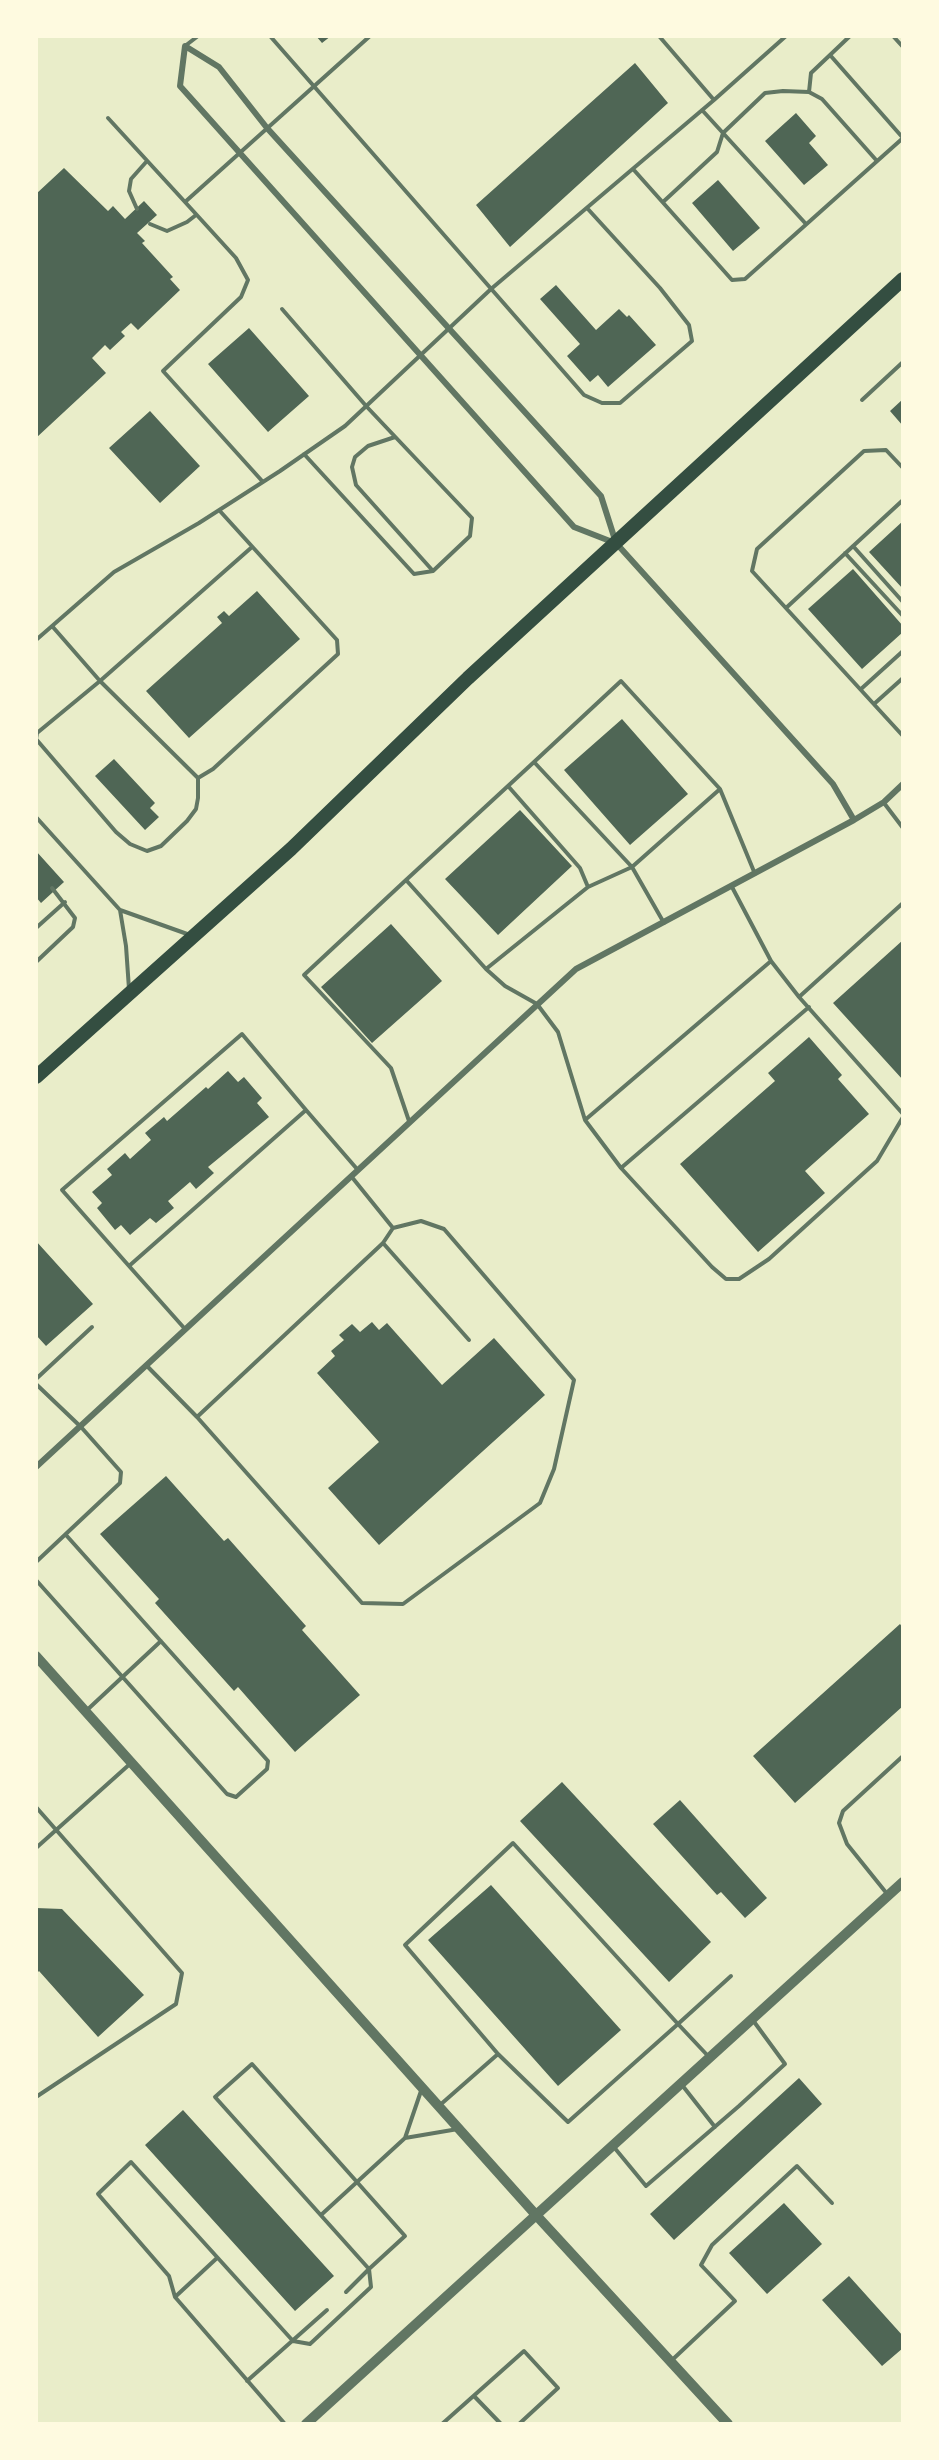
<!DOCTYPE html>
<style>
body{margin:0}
#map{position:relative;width:939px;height:2460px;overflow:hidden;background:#e9edc9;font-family:"Source Sans 3",sans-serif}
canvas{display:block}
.frame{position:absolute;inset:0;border:38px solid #fefae0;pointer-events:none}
</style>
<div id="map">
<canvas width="939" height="2460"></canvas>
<div class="frame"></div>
</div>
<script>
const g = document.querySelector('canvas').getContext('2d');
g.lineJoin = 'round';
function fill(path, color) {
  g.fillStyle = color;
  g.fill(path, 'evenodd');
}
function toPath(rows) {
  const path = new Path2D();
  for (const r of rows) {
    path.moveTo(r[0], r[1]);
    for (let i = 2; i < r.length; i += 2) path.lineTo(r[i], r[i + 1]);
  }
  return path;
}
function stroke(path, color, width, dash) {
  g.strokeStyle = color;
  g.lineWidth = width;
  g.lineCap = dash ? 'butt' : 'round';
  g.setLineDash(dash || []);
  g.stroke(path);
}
const building = toPath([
 [316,36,331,36,322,43],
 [635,63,668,103,510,247,476,205],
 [796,113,816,136,809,143,828,165,804,185,765,141],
 [64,168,108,211,113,206,125,219,144,201,157,215,137,233,145,241,142,243,173,277,170,279,180,290,138,330,131,323,121,332,125,336,110,350,105,345,92,358,106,373,36,438,36,194],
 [718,180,760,228,733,251,692,203],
 [556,285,596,330,619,309,627,317,629,315,656,345,608,387,598,375,590,382,567,356,580,344,540,299],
 [249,328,309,396,268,432,208,364],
 [903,399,903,426,890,411],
 [150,411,200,466,160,503,109,448],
 [903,521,903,589,869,552],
 [853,569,903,626,903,632,862,669,808,609],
 [257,591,300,639,189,738,146,691,222,623,217,617,224,611,229,616],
 [622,719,688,794,630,845,564,770],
 [114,759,155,803,150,808,159,817,145,830,95,776],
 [520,810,572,866,498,935,445,879],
 [36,851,64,882,41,903,36,897],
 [391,924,442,981,372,1043,321,987],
 [903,940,903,1080,833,1003],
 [809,1037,842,1075,838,1079,869,1114,805,1171,825,1193,758,1252,680,1164,775,1081,768,1073],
 [228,1071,238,1082,244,1077,262,1098,257,1103,269,1117,208,1167,214,1173,196,1189,190,1182,168,1201,174,1208,156,1223,150,1218,130,1235,121,1225,115,1230,97,1208,102,1203,92,1192,112,1175,107,1169,125,1153,130,1159,151,1140,145,1133,164,1117,167,1121,206,1087,208,1089],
 [36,1241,93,1304,46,1346,36,1335],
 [372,1322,379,1330,387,1323,442,1385,494,1338,545,1395,379,1545,328,1488,379,1442,317,1373,335,1356,331,1351,344,1340,339,1335,352,1324,360,1332],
 [166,1476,224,1541,228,1538,306,1626,302,1630,360,1695,295,1752,238,1687,234,1691,155,1603,159,1599,100,1534],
 [900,1624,903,1628,903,1706,795,1803,753,1756],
 [562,1782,711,1942,669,1982,520,1821],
 [680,1800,767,1898,745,1918,721,1892,717,1895,653,1824],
 [491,1885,621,2030,558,2086,428,1940],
 [36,1908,62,1909,144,1995,98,2037,39,1971,36,1974],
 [799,2078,822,2104,674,2240,650,2214],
 [183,2110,334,2276,295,2311,145,2145],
 [784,2203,822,2244,767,2294,729,2253],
 [849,2276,903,2336,903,2348,882,2366,822,2300]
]);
const service = toPath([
 [270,36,584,395,602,403,620,403,692,341,689,325,660,288,587,208],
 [659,36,714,100],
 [850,36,830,55,903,138],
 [893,36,903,47],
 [185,46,198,36],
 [809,92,811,73,830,55],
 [702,110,806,224],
 [108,118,185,202],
 [633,169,732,280,745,279,903,138],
 [663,202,717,152,723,133,765,93,783,91,809,92,822,99,877,161],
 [137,209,129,191,131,179,147,161],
 [150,224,167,231,187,222,196,215],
 [282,309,367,407,472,518,470,536,433,571,414,574,304,454],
 [862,400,903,362],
 [395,437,368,446,355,457,352,467,356,485,433,571],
 [903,468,886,450,864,451,757,549,752,571,903,736],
 [263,482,163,371,241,297,248,280,236,258,185,202,370,36],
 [219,510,337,640,338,654,213,769,198,778,198,798,196,809,187,821,161,846,147,851,130,844,116,832,36,739,37,733,100,681,252,547],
 [853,546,903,602],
 [845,553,903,616],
 [786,608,903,500],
 [52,626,100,681,198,778],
 [36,640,114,572,199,523,280,471,345,426,491,289,714,100,786,36],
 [861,689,903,651],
 [874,704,903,678],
 [534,762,406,880,486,969,588,887,632,867,720,789],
 [508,786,580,868,588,887],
 [884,803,903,828],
 [36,817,120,910],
 [406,880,304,975,391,1068,409,1121],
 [732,887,771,961,799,997,903,1114],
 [664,923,632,867,534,762,621,681,720,789,755,874],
 [36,928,65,902],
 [36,962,73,927,75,918,52,888],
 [486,969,505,986,537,1004,558,1032,585,1120,621,1168,712,1267,726,1279,739,1279,769,1259,877,1161,903,1117],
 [129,989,126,946,120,910,190,935],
 [799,997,903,903],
 [585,1120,771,961],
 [621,1168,809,1007],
 [383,1243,469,1340],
 [129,1266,62,1190,242,1034,306,1110],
 [185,1329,129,1266,306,1110,357,1169],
 [147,1366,197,1417,362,1603,403,1604,540,1503,554,1469,574,1380,444,1229,421,1221,393,1228,351,1176],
 [36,1379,92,1327],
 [36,1384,81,1427,121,1472,120,1483,36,1562],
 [197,1417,383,1243,393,1228],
 [36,1580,227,1794,236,1797,267,1769,268,1761,66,1535],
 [86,1711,161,1641],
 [36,1807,182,1973,176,2004,36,2097],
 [36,1848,131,1763],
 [888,1895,847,1844,839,1823,843,1811,903,1756],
 [498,2054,405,1945,513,1843,678,2024,731,1976],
 [682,2085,715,2127],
 [440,2105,498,2054,568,2122,678,2024,709,2057],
 [405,2138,458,2129],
 [613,2146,646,2186,739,2106,785,2064,752,2019],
 [321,2215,405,2138,421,2091],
 [175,2297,217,2258],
 [671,2361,735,2301,701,2265,712,2245,797,2166,832,2203],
 [247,2381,327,2310],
 [474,2396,501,2424],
 [285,2424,175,2297,169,2276,98,2194,131,2162,293,2341,310,2344,371,2287,369,2269,215,2097,252,2064,405,2236,369,2269,346,2292],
 [442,2424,524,2351,558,2388,519,2424]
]);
const minor = toPath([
 [615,543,574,527,180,86,185,46,219,67,267,128,601,496,616,543,833,784,854,820],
 [36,1467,576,969,854,820,884,802,903,784]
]);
const tertiary = toPath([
 [36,1656,536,2215,728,2424],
 [306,2424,903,1882]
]);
const primary = toPath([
 [36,1077,291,849,468,678,903,279]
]);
fill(building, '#4f6655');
stroke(service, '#617663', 4);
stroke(minor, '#617663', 6);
stroke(tertiary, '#617663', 10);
stroke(primary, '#344e41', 14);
</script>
